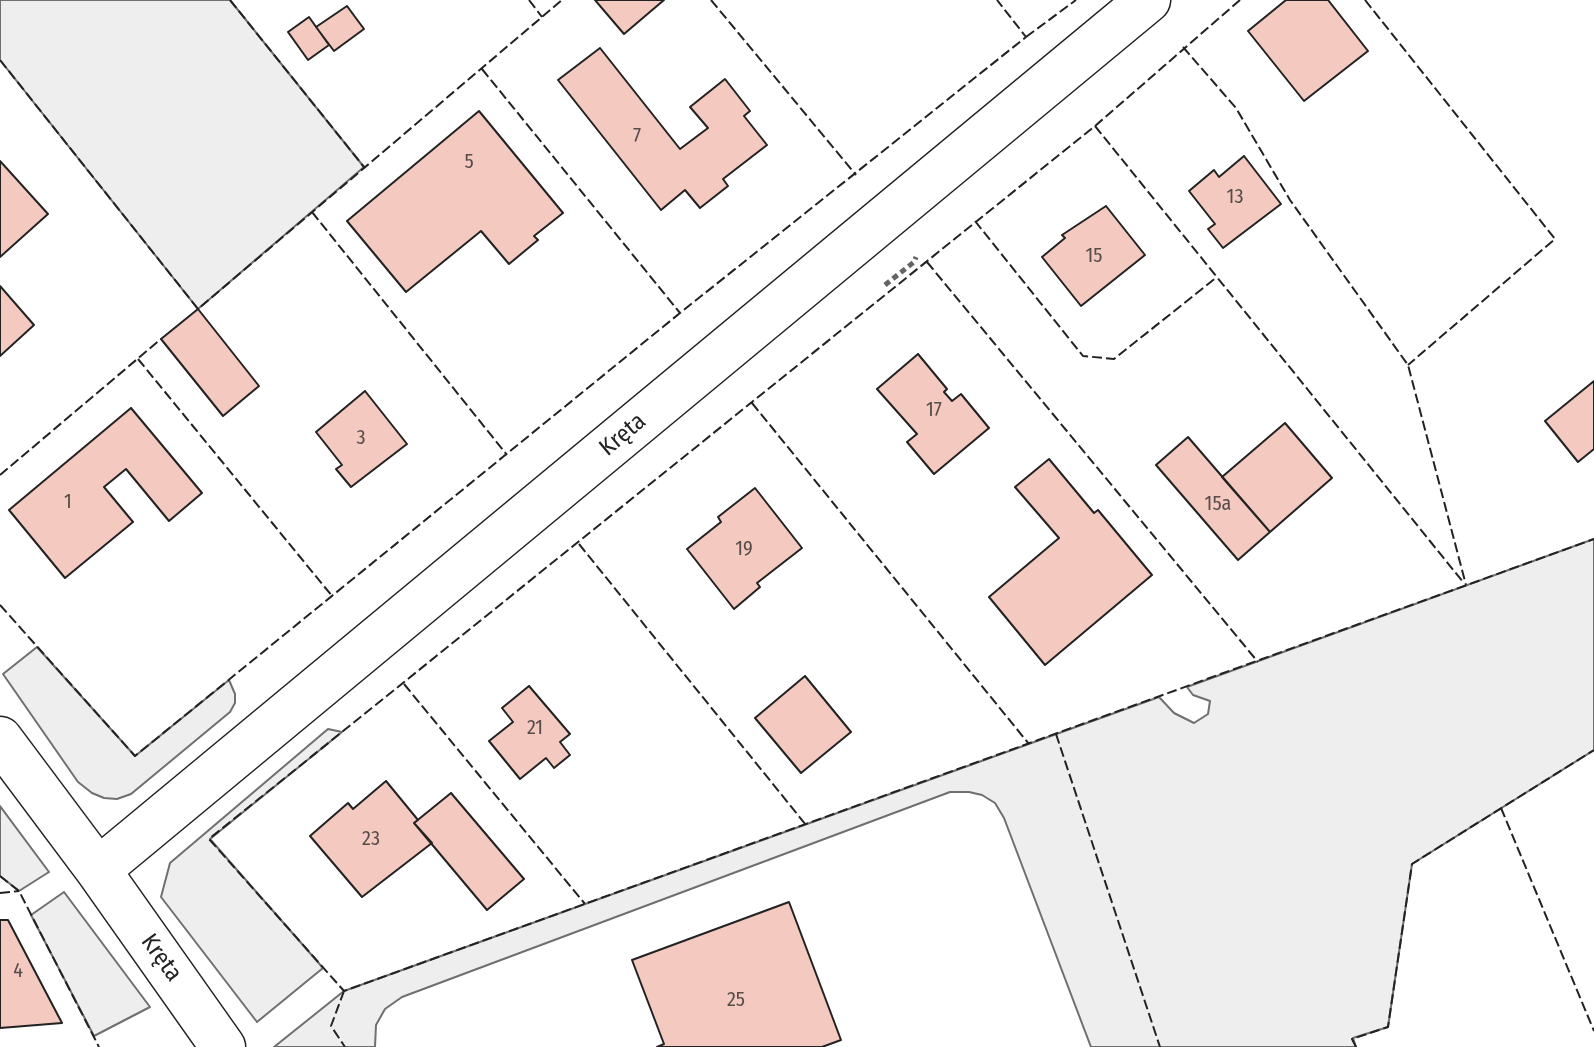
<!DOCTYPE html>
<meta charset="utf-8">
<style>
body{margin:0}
canvas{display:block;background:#fff}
</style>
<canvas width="1594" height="1047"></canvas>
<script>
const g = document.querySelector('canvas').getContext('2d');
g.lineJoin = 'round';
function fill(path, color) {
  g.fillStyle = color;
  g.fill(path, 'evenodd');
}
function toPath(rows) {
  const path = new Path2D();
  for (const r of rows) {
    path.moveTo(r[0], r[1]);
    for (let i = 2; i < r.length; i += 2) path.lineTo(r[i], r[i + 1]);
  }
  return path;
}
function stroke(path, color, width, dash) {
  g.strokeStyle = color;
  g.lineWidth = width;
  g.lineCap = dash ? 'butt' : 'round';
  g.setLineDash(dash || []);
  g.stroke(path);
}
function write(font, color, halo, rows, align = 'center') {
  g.font = font + ' "Fira Sans Condensed",sans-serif';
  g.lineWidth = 6;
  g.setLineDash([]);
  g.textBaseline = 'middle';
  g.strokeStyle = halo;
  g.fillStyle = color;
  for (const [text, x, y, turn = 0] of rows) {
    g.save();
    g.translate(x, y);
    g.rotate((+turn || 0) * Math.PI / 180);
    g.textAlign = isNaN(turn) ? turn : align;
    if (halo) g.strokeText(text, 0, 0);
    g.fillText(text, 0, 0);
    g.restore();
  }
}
const green = toPath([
 [0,0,230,0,364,167,198,309,0,60,0,0],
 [1594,539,1594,750,1412,864,1388,1027,1353,1038,1356,1047,1091,1047,1004,818,995,803,982,795,969,792,950,792,402,997,385,1009,376,1025,375,1047,274,1047,344,991,1159,697,1174,713,1194,723,1208,714,1210,701,1193,695,1187,687,1594,539],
 [37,647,135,756,229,680,235,694,235,703,230,712,131,794,117,799,104,798,92,793,78,782,3,674,37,647],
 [328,729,342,732,210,839,323,968,257,1022,161,897,170,863,328,729],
 [0,806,49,872,19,891,0,876,0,806],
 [64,892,150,1007,94,1036,31,915,64,892]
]);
const building = toPath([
 [595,0,664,0,624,34,595,0],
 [1286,0,1328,0,1368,51,1304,101,1248,31,1286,0],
 [347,6,364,29,334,51,316,27,347,6],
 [309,17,329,45,308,60,288,32,309,17],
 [600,48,680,149,708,128,690,107,725,79,750,111,744,116,767,145,723,179,728,186,700,208,685,190,661,210,558,80,600,48],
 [479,111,563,213,534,236,538,240,509,264,481,231,406,292,347,221,479,111],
 [1244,156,1281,204,1223,248,1208,229,1215,224,1189,191,1214,170,1219,177,1244,156],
 [0,161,48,214,0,257,0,161],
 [1106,206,1145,255,1081,306,1042,257,1065,238,1062,235,1106,206],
 [0,286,34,325,0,356,0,286],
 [198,309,259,386,223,416,161,339,198,309],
 [918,354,947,389,944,392,952,401,961,394,989,428,934,474,907,442,917,434,877,389,918,354],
 [1594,381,1594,449,1578,462,1545,421,1594,381],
 [365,391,407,444,351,487,336,469,342,465,316,432,365,391],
 [131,408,202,493,169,521,126,469,104,487,133,522,65,578,9,510,131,408],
 [1285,423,1332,478,1270,532,1222,477,1285,423],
 [1188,437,1270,532,1238,560,1156,465,1188,437],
 [1049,459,1094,513,1098,510,1152,575,1045,665,989,597,1059,538,1015,487,1049,459],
 [755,488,802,548,757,583,760,587,734,609,687,549,721,522,718,517,755,488],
 [805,676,851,732,801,773,755,718,805,676],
 [529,686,570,734,560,742,570,755,554,768,546,758,520,779,489,741,513,722,502,708,529,686],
 [386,781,418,820,414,823,432,843,362,897,310,836,348,803,353,809,386,781],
 [451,793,524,879,487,910,414,823,451,793],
 [789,902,841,1040,822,1047,657,1047,664,1044,632,960,789,902],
 [0,920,8,920,62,1023,0,1028,0,920]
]);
const path = toPath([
 [885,285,914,262,916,257]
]);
const minor = toPath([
 [0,739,98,870,223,1047],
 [98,870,1148,0]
]);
const fence = toPath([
 [230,0,364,167],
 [529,0,542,17],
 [711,0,856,175],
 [1240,0,1095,126,209,839,344,991,1594,539],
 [1365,0,1555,239,1408,365],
 [1026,37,1076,0],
 [1183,47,1236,108,1290,200,1408,365,1466,585],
 [0,60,198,309,562,0],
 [482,69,680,313],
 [1095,126,1463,582],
 [312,212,507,455],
 [975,221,1083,356,1114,359,1217,277],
 [927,262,1258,662],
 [138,359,332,596],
 [752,403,1029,744],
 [0,475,161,339],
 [579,544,806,825],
 [0,605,135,756,680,313,1026,37,997,0],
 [404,684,585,904],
 [1056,734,1160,1047],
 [1501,808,1594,1031],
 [0,876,19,891,99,1047],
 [0,893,19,891],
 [344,991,331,1026,345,1047],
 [1356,1047,1352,1039,1388,1027,1412,864,1594,750]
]);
const numberNames = [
 ["7",637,136],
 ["5",469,162],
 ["13",1235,197],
 ["15",1094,256],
 ["17",934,410],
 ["3",361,438],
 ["1",68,502],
 ["15a",1218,504],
 ["19",744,549],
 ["21",535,728],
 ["23",371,839],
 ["4",18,971],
 ["25",736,1000]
];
const streetNames = [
 ["Kręta",623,435,-40],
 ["Kręta",161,958,54]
];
fill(green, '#eee');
stroke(green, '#6f6f6f', 2);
fill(building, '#f3c9c0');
stroke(building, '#222', 2);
stroke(minor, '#222', 47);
stroke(path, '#646464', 5, [6, 4]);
stroke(minor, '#fff', 44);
stroke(fence, '#222', 2, [10, 4]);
write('20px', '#564c4a', null, numberNames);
write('24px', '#222', '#fff', streetNames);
</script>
